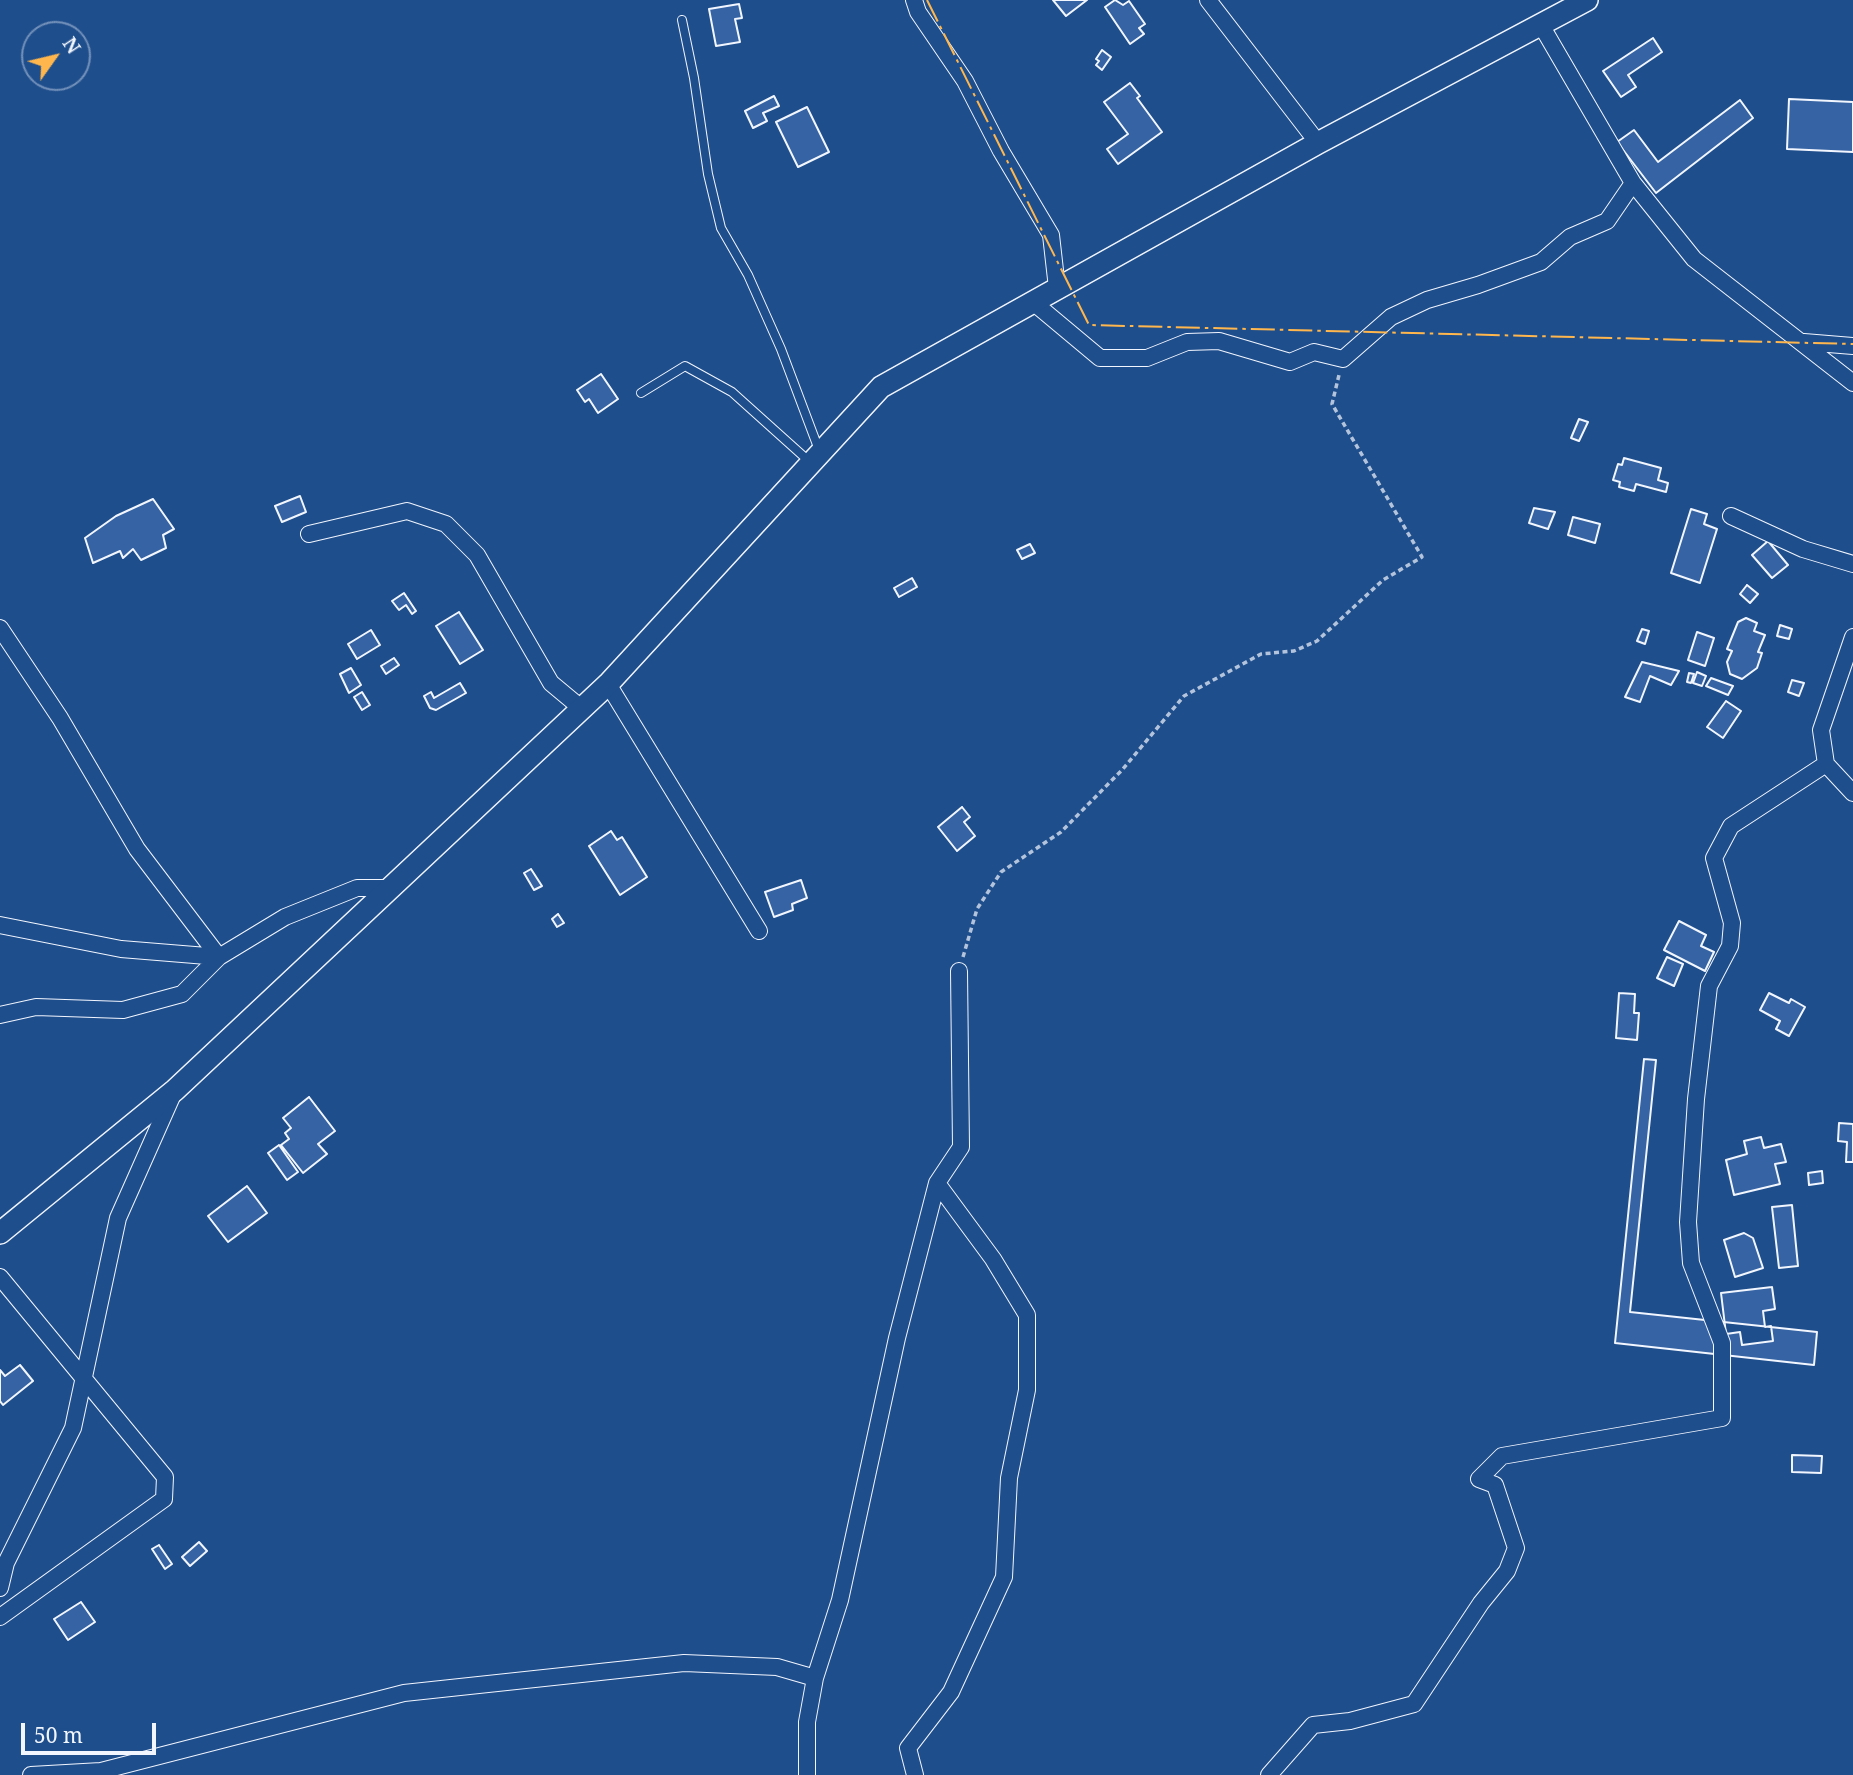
<!DOCTYPE html>
<style>
body{margin:0}
#map{position:relative;width:1853px;height:1775px;overflow:hidden;background:#1f4e8c;font-family:"Noto Serif",serif}
canvas{display:block}
.north{position:absolute;left:21px;top:21px;width:70px;height:70px;box-sizing:border-box;background:#1f4e8c;border:2px solid #7391ba;border-radius:50%;rotate:56deg;font-size:19px;font-weight:700;line-height:28px;text-align:center;color:#f2f6ff}
.north::after{content:'';display:block;margin:auto;width:24px;height:32px;background:#ffb74d;clip-path:polygon(50% 0,100% 100%,50% 72%,0 100%)}
.scale{position:absolute;left:21px;top:1723px;width:135px;height:32px;box-sizing:border-box;border:4px solid #f2f6ff;border-top:0;padding-left:9px;font-size:21px;line-height:24px;white-space:nowrap;color:#f2f6ff;-webkit-text-stroke:5px #1f4e8c;paint-order:stroke}
</style>
<div id="map">
<canvas width="1853" height="1775"></canvas>
<div class="north">N</div>
<div class="scale">50 m</div>
</div>
<script>
const g = document.querySelector('canvas').getContext('2d');
g.lineJoin = 'round';
function fill(path, color) {
  g.fillStyle = color;
  g.fill(path, 'evenodd');
}
function toPath(rows) {
  const path = new Path2D();
  for (const r of rows) {
    path.moveTo(r[0], r[1]);
    for (let i = 2; i < r.length; i += 2) path.lineTo(r[i], r[i + 1]);
  }
  return path;
}
function stroke(path, color, width, dash) {
  g.strokeStyle = color;
  g.lineWidth = width;
  g.lineCap = dash ? 'butt' : 'round';
  g.setLineDash(dash || []);
  g.stroke(path);
}
const building = toPath([
 [1053,0,1087,0,1066,16,1053,0],
 [1115,0,1123,5,1129,1,1145,24,1139,28,1144,34,1130,44,1105,7,1115,0],
 [739,4,742,18,735,19,740,42,716,46,709,9,739,4],
 [1653,38,1662,52,1628,75,1636,87,1621,97,1603,71,1653,38],
 [1102,50,1111,57,1102,70,1096,65,1099,61,1096,59,1102,50],
 [1130,83,1140,96,1137,98,1162,132,1118,164,1107,149,1128,134,1104,102,1130,83],
 [774,96,779,106,763,113,767,121,753,128,745,111,774,96],
 [1789,99,1853,102,1853,152,1787,149,1789,99],
 [1740,100,1753,118,1656,193,1617,142,1634,130,1658,162,1740,100],
 [807,107,829,152,798,167,776,122,807,107],
 [601,374,618,399,598,413,589,399,585,402,577,390,601,374],
 [1579,419,1588,422,1579,441,1571,438,1579,419],
 [1624,458,1661,468,1658,480,1668,483,1666,492,1636,484,1634,491,1619,487,1620,482,1613,480,1618,464,1622,465,1624,458],
 [300,496,306,512,282,522,275,506,300,496],
 [153,499,174,529,163,535,166,548,141,560,133,549,123,558,120,551,93,563,85,538,116,516,153,499],
 [1534,508,1555,512,1548,529,1529,523,1534,508],
 [1691,509,1707,514,1704,524,1717,529,1700,583,1671,573,1691,509],
 [1573,517,1600,524,1595,543,1568,535,1573,517],
 [1768,541,1788,565,1772,578,1752,555,1768,541],
 [1030,544,1035,553,1022,559,1017,550,1030,544],
 [912,578,917,587,899,597,894,588,912,578],
 [1747,585,1758,594,1750,603,1740,594,1747,585],
 [404,593,416,611,412,614,406,605,399,610,392,601,404,593],
 [459,612,483,650,460,664,436,626,459,612],
 [1746,618,1757,623,1754,631,1765,635,1758,652,1762,653,1757,668,1742,679,1730,674,1727,662,1732,651,1727,649,1738,622,1746,618],
 [1780,625,1792,629,1789,639,1777,636,1780,625],
 [1642,629,1649,631,1645,644,1637,641,1642,629],
 [371,630,380,645,357,659,348,644,371,630],
 [1697,632,1714,638,1705,666,1688,660,1697,632],
 [394,658,399,665,386,674,381,666,394,658],
 [1642,662,1679,671,1671,685,1650,676,1640,702,1625,697,1642,662],
 [351,668,361,685,349,693,340,674,351,668],
 [1697,672,1706,676,1702,686,1693,683,1697,672],
 [1689,673,1694,674,1691,683,1687,682,1689,673],
 [1711,678,1733,686,1728,695,1706,686,1711,678],
 [1792,680,1804,683,1799,696,1788,692,1792,680],
 [460,683,466,693,436,710,430,708,424,696,431,692,434,698,460,683],
 [362,692,370,705,362,710,354,697,362,692],
 [1726,701,1741,711,1723,738,1707,727,1726,701],
 [962,807,970,817,964,822,975,836,957,851,938,827,962,807],
 [611,831,617,840,622,837,647,877,620,895,589,846,611,831],
 [531,869,542,886,534,890,524,873,531,869],
 [801,880,807,898,792,904,793,910,774,917,765,892,801,880],
 [558,914,564,923,557,927,552,919,558,914],
 [1679,921,1706,935,1701,946,1714,952,1705,971,1664,950,1679,921],
 [1667,957,1683,964,1674,986,1657,978,1667,957],
 [1619,993,1635,994,1634,1013,1639,1013,1637,1040,1616,1038,1619,993],
 [1769,993,1789,1003,1791,999,1805,1007,1789,1036,1776,1029,1780,1021,1760,1010,1769,993],
 [1644,1059,1656,1060,1630,1312,1817,1332,1814,1365,1615,1343,1644,1059],
 [309,1097,335,1131,318,1144,327,1154,303,1173,281,1145,289,1139,285,1133,291,1128,283,1118,309,1097],
 [1839,1123,1853,1124,1853,1162,1846,1162,1847,1142,1838,1141,1839,1123],
 [1761,1137,1764,1148,1781,1144,1786,1162,1775,1164,1780,1184,1734,1195,1726,1160,1747,1154,1744,1141,1761,1137],
 [279,1145,298,1172,287,1180,268,1153,279,1145],
 [1822,1171,1823,1183,1809,1185,1808,1173,1822,1171],
 [247,1186,267,1213,228,1242,208,1216,247,1186],
 [1792,1205,1798,1266,1779,1268,1772,1207,1792,1205],
 [1744,1233,1753,1238,1763,1268,1735,1277,1724,1240,1744,1233],
 [1772,1287,1775,1309,1763,1311,1765,1327,1771,1326,1773,1341,1742,1345,1740,1332,1726,1334,1721,1293,1772,1287],
 [20,1365,33,1381,3,1405,0,1401,0,1370,5,1376,20,1365],
 [1792,1455,1822,1456,1821,1473,1792,1472,1792,1455],
 [199,1542,207,1551,190,1566,182,1557,199,1542],
 [159,1545,172,1564,165,1569,152,1549,159,1545],
 [81,1602,95,1622,68,1640,54,1619,81,1602]
]);
const path = toPath([
 [963,957,977,909,1001,872,1061,832,1122,770,1184,696,1261,654,1294,651,1317,641,1383,580,1422,557,1332,404,1339,375]
]);
const service = toPath([
 [682,20,694,78,708,174,721,228,748,275,781,349,819,450],
 [641,393,685,366,732,392,811,463]
]);
const minor = toPath([
 [914,0,918,12,965,81,1001,151,1051,235,1057,288],
 [1208,0,1318,143],
 [1541,25,1633,183,1694,259,1853,383],
 [1033,302,1100,358,1147,358,1187,342,1219,341,1290,362,1314,352,1343,359,1391,317,1427,300,1478,285,1541,262,1570,237,1607,221,1633,183],
 [1804,342,1853,346],
 [1731,516,1803,549,1853,564],
 [309,534,407,511,446,524,477,555,551,683,581,708],
 [0,628,60,718,137,849,219,957,182,994,123,1010,36,1007,0,1015],
 [1853,637,1821,730,1826,764,1853,793],
 [608,684,759,931],
 [0,925,121,949,219,957,285,917,357,888,392,888],
 [0,1277,165,1477,164,1499,0,1617],
 [0,1588,6,1563,73,1428,118,1218,174,1092],
 [31,1775,101,1771,404,1693,684,1663,777,1667,815,1678],
 [807,1775,807,1722,815,1678,840,1600,897,1338,937,1183,961,1147,959,971],
 [915,1775,908,1748,951,1692,1004,1577,1009,1478,1027,1390,1027,1315,993,1259,937,1183],
 [1269,1775,1313,1725,1350,1721,1414,1704,1481,1603,1507,1571,1516,1548,1495,1485,1479,1479,1502,1456,1722,1418,1722,1343,1691,1263,1688,1222,1696,1099,1709,986,1730,946,1732,923,1714,858,1731,826,1826,764]
]);
const tertiary = toPath([
 [0,1233,175,1090,608,684,881,387,1318,143,1587,0]
]);
const power = toPath([
 [927,0,1089,325,1853,344]
]);
fill(building, '#3563a3');
stroke(building, '#f2f6ff', 2);
stroke(service, '#f2f6ff', 10);
stroke(minor, '#f2f6ff', 18);
stroke(tertiary, '#f2f6ff', 24);
stroke(path, '#b3c4dc', 3.5, [5, 3.5]);
stroke(service, '#1f4e8c', 8);
stroke(minor, '#1f4e8c', 16);
stroke(tertiary, '#1f4e8c', 21);
stroke(power, '#ffb74d', 2, [24, 5, 3.5, 5]);
</script>
